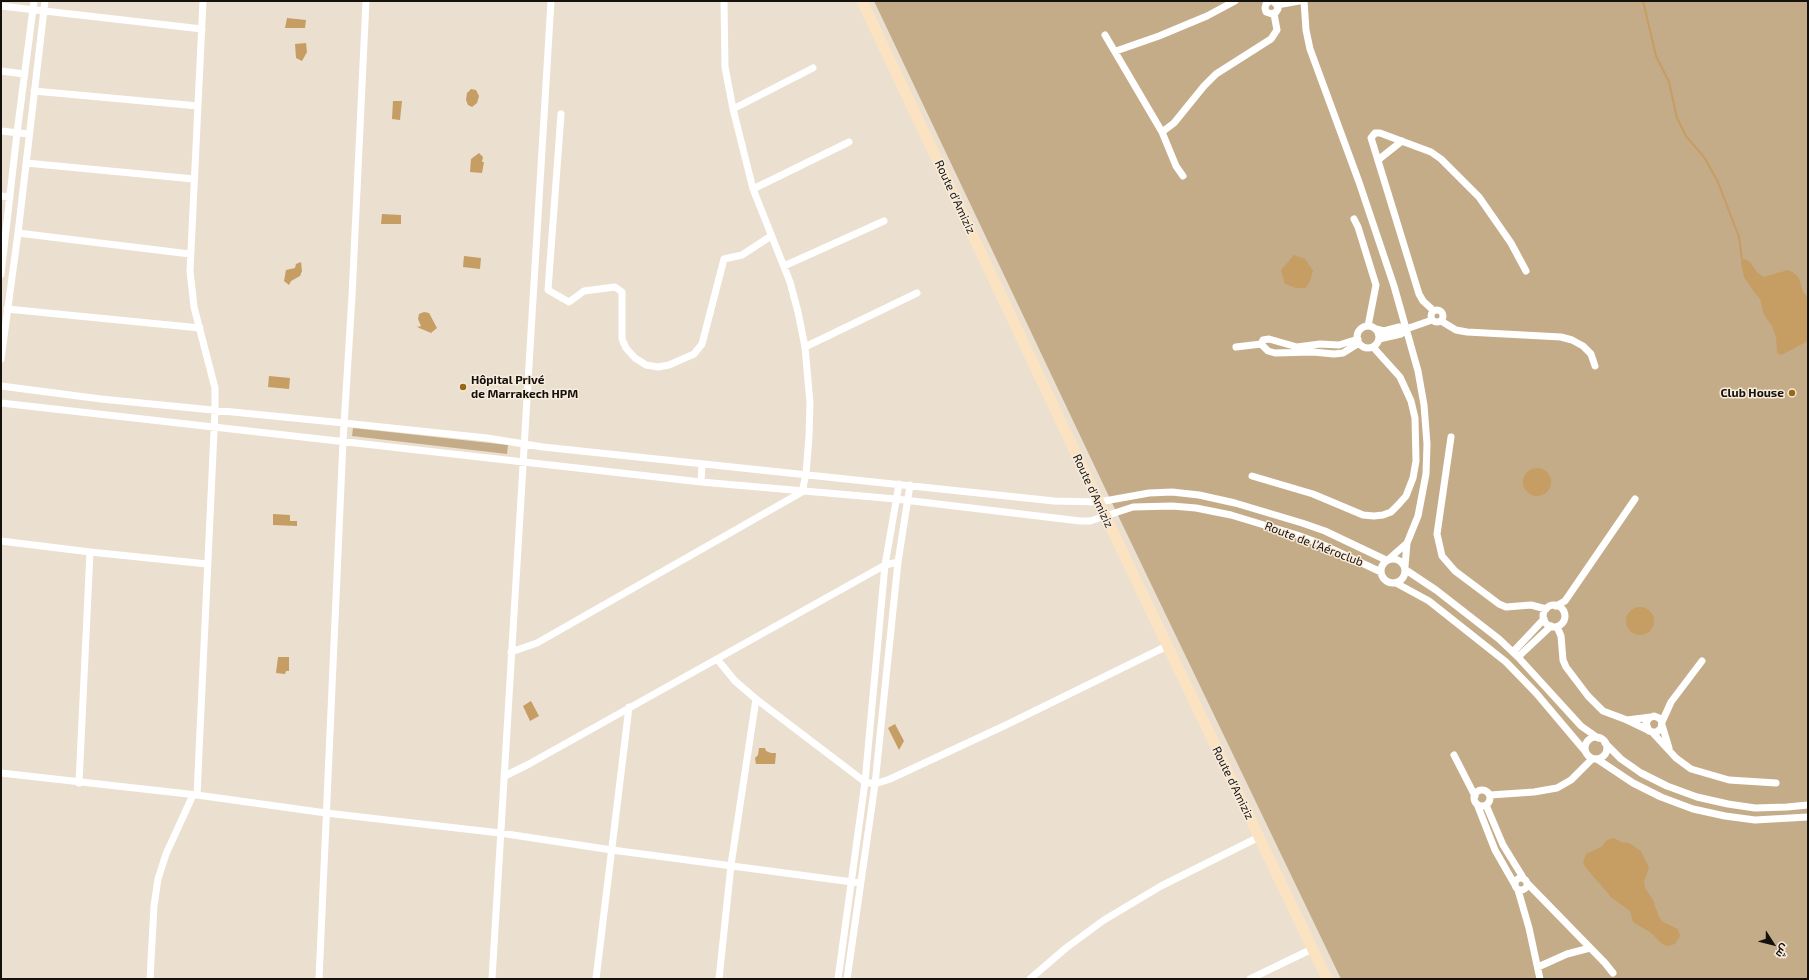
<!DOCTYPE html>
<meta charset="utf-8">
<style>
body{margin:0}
#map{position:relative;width:1809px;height:980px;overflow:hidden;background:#ebdfcf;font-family:"Exo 2",Cairo,sans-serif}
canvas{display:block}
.frame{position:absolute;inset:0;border:2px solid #15110c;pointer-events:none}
.north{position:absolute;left:1753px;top:924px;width:40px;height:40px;-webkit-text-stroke:3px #f8ecdd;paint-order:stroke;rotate:126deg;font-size:11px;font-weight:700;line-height:16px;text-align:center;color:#15110c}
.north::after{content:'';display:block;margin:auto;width:14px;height:18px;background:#15110c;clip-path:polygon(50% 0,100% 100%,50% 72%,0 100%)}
</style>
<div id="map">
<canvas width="1809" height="980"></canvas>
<div class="frame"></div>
<div class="north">ش</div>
</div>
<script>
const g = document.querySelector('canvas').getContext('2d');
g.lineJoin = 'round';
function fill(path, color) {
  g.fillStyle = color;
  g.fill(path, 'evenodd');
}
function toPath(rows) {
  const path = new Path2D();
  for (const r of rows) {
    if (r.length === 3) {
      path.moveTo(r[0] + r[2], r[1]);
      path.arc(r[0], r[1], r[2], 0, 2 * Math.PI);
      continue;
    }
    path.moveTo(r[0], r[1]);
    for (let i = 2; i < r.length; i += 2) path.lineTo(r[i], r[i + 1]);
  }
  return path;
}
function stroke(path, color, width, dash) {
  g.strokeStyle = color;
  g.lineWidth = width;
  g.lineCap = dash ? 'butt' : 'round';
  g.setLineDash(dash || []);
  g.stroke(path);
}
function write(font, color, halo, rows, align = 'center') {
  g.font = font + ' "Exo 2",sans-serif';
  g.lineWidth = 3;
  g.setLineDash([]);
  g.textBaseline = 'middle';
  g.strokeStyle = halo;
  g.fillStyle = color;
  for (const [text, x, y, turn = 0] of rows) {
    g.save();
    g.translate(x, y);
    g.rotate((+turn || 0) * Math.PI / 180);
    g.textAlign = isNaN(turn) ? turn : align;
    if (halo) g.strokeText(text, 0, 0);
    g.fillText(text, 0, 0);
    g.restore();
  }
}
const green = toPath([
 [874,1,1808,1,1808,979,1341,979,1113,505],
 [353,428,508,445,507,454,352,436]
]);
const water = toPath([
 [287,18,306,20,305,28,285,28],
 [306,43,307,52,302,61,296,58,295,44],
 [471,89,476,90,479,96,477,103,472,107,468,105,466,100,467,93],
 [393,101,402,101,400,120,392,119],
 [479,153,483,157,482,162,484,162,482,173,470,172,471,159],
 [382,214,401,215,401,224,381,224],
 [1294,255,1305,259,1313,271,1310,281,1306,288,1296,288,1285,284,1281,270],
 [464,256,481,258,480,269,463,267],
 [1745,259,1750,262,1756,271,1763,277,1788,270,1794,273,1799,278,1803,292,1808,298,1808,341,1785,353,1781,355,1777,353,1776,337,1772,326,1764,315,1760,299,1754,292,1744,277,1741,263,1742,260],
 [301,262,302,271,300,276,291,281,289,285,284,281,286,270,295,268,296,264],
 [424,312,429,313,437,328,431,333,417,327,421,326,418,319,419,314],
 [269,376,290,378,289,389,268,387],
 [1537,482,14],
 [273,514,290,515,290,521,297,521,297,526,273,525],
 [1640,621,14],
 [278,657,289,657,289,671,286,671,285,674,276,673],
 [531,701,539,716,530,721,523,706],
 [895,724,904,741,899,750,888,728],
 [759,748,765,748,766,751,771,753,776,753,775,764,756,764,755,758,758,755],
 [1614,838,1621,842,1629,843,1641,851,1649,868,1644,882,1645,888,1653,900,1659,917,1663,922,1678,929,1680,936,1675,944,1667,946,1662,944,1650,932,1633,922,1630,911,1612,898,1586,868,1583,862,1586,854,1601,847,1607,840]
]);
const stream = toPath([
 [1643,1,1656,56,1669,82,1677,118,1686,136,1704,157,1718,182,1739,237,1742,260]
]);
const street = toPath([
 [1270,1,1266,4,1265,8,1266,12,1272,14,1276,12,1278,9,1277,5,1273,1],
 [1304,1,1306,30,1310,49,1359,182,1394,286,1418,371,1424,405,1427,444,1426,474,1418,516,1407,543],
 [1277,5,1299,1],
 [1,6,202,29],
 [1105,35,1162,132,1176,166,1183,176],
 [1116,51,1159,36,1207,16,1235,1],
 [1,71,24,74],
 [34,91,198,106],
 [733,109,813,68],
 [561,114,548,290,569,302,584,291,615,287,622,292,622,339,626,348,635,358,646,365,658,367,669,365,694,354,702,344,724,259,742,255,771,236],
 [1,131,29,134],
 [1162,132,1174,123,1204,86,1216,74,1271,39,1277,30,1274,14],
 [1378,160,1402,141],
 [26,163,194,179],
 [753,189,849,142],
 [1,196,10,197],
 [1354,219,1358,227,1376,285,1368,326],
 [18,233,190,254],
 [784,266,884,221],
 [1,274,17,133,34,1],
 [7,309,200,328],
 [1437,316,6],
 [1434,311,1423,301,1419,294,1372,141,1371,138,1375,133,1380,133,1431,152,1441,159,1479,197,1511,243,1526,271],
 [1441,321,1456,330,1467,332,1561,337,1572,340,1583,346,1591,354,1595,366],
 [1368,337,11],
 [1376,329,1384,331,1399,327,1409,328,1432,320],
 [1358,339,1339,345,1320,344,1297,347,1269,339,1263,340,1261,344,1268,351,1275,353,1313,352,1334,354,1343,353,1359,343],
 [1379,339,1401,334,1409,328],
 [805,347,917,293],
 [1236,347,1261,344],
 [1,359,18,233,45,1],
 [1,386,101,399,344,423,487,438,543,447,1054,501,1099,502,1149,493,1172,492,1199,495,1235,503,1302,523,1325,531,1386,560],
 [1,403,701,482,896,499,1080,521,1090,521,1133,507,1172,506,1196,508,1231,515,1297,535,1319,543,1381,572],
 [1451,437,1437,534,1442,556,1455,571,1499,604,1506,607,1531,605,1546,609],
 [1252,476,1313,494,1363,515,1374,516,1383,515,1391,512,1398,505,1406,496,1413,478,1416,461,1415,418,1411,401,1400,377,1373,347],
 [701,482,702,464],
 [1,541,90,552,207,564],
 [1390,558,1407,543,1405,566],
 [1393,571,12],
 [1406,570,1436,590,1499,639,1518,657,1581,726,1598,738],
 [1396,583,1429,601,1506,662,1536,693,1585,751],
 [1554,616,11],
 [1556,606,1565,601,1635,499],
 [1557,627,1561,636,1563,660,1566,667,1588,696,1603,711,1627,720,1652,732,1657,732,1661,728,1662,722,1659,718,1654,716,1649,718,1646,723,1649,731],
 [511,652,537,643,802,492,806,474,809,436,810,403,805,347,798,312,790,282,753,189,733,109,725,67,724,1],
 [1513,652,1544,619],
 [1518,657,1551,626],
 [717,659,735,681,756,699,865,782,875,784,890,779,1006,725,1167,646],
 [1627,720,1651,717],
 [1662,722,1671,702,1702,661],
 [1662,725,1669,748],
 [1652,732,1676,758,1691,769,1729,780,1776,783],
 [1596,748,11],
 [1605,743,1621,759,1641,773,1667,786,1697,797,1728,804,1755,808,1787,807,1808,805],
 [1454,755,1475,796],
 [1597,759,1633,783,1661,797,1693,809,1725,816,1755,820,1808,817],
 [1,773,197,795,326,813,500,833,612,850,860,883],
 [504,775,507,775,529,764,885,565,898,562],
 [79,783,90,552],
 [1482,798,8],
 [197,795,215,410,215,388,194,307,190,271,203,1],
 [1490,795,1534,792,1557,788,1571,780,1592,759],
 [1477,804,1495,850,1515,885],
 [1486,805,1503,845,1524,879],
 [1521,884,6],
 [1527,883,1605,963,1613,973],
 [1518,890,1529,928,1540,979],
 [1538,967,1567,954,1590,948],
 [150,979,154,906,158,879,166,854,193,795],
 [319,979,343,441,352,296,366,1],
 [492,979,551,1],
 [596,979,629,707],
 [719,979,731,865,756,699],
 [838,979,865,782,885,565,899,484],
 [847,979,875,784,898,562,910,485],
 [1030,979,1066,948,1104,920,1161,886,1259,837],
 [1250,979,1312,949]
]);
const primary = toPath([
 [862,1,1114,534,1327,979]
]);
const markers = [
 [463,387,4,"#976818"],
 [1792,393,4,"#976818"]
];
const streetNames = [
 ["Route d'Amiziz",955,197,65],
 ["Route d'Amiziz",1093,491,65],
 ["Route de l’Aéroclub",1314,544,21],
 ["Route d'Amiziz",1233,783,64]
];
const poiNames = [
 ["Hôpital Privé",471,380],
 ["de Marrakech HPM",471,394],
 ["Club House",1784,393,"right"]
];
fill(green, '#c5ac89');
fill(water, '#c69d63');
stroke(stream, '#c69d63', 2);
stroke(street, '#fff', 7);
stroke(primary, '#fbe3c2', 11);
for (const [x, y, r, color] of markers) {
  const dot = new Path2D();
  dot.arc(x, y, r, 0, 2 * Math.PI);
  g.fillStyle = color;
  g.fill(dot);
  stroke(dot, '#f8ecdd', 1.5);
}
write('12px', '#15110c', '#f8ecdd', streetNames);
write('bold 12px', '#15110c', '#f8ecdd', poiNames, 'left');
</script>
